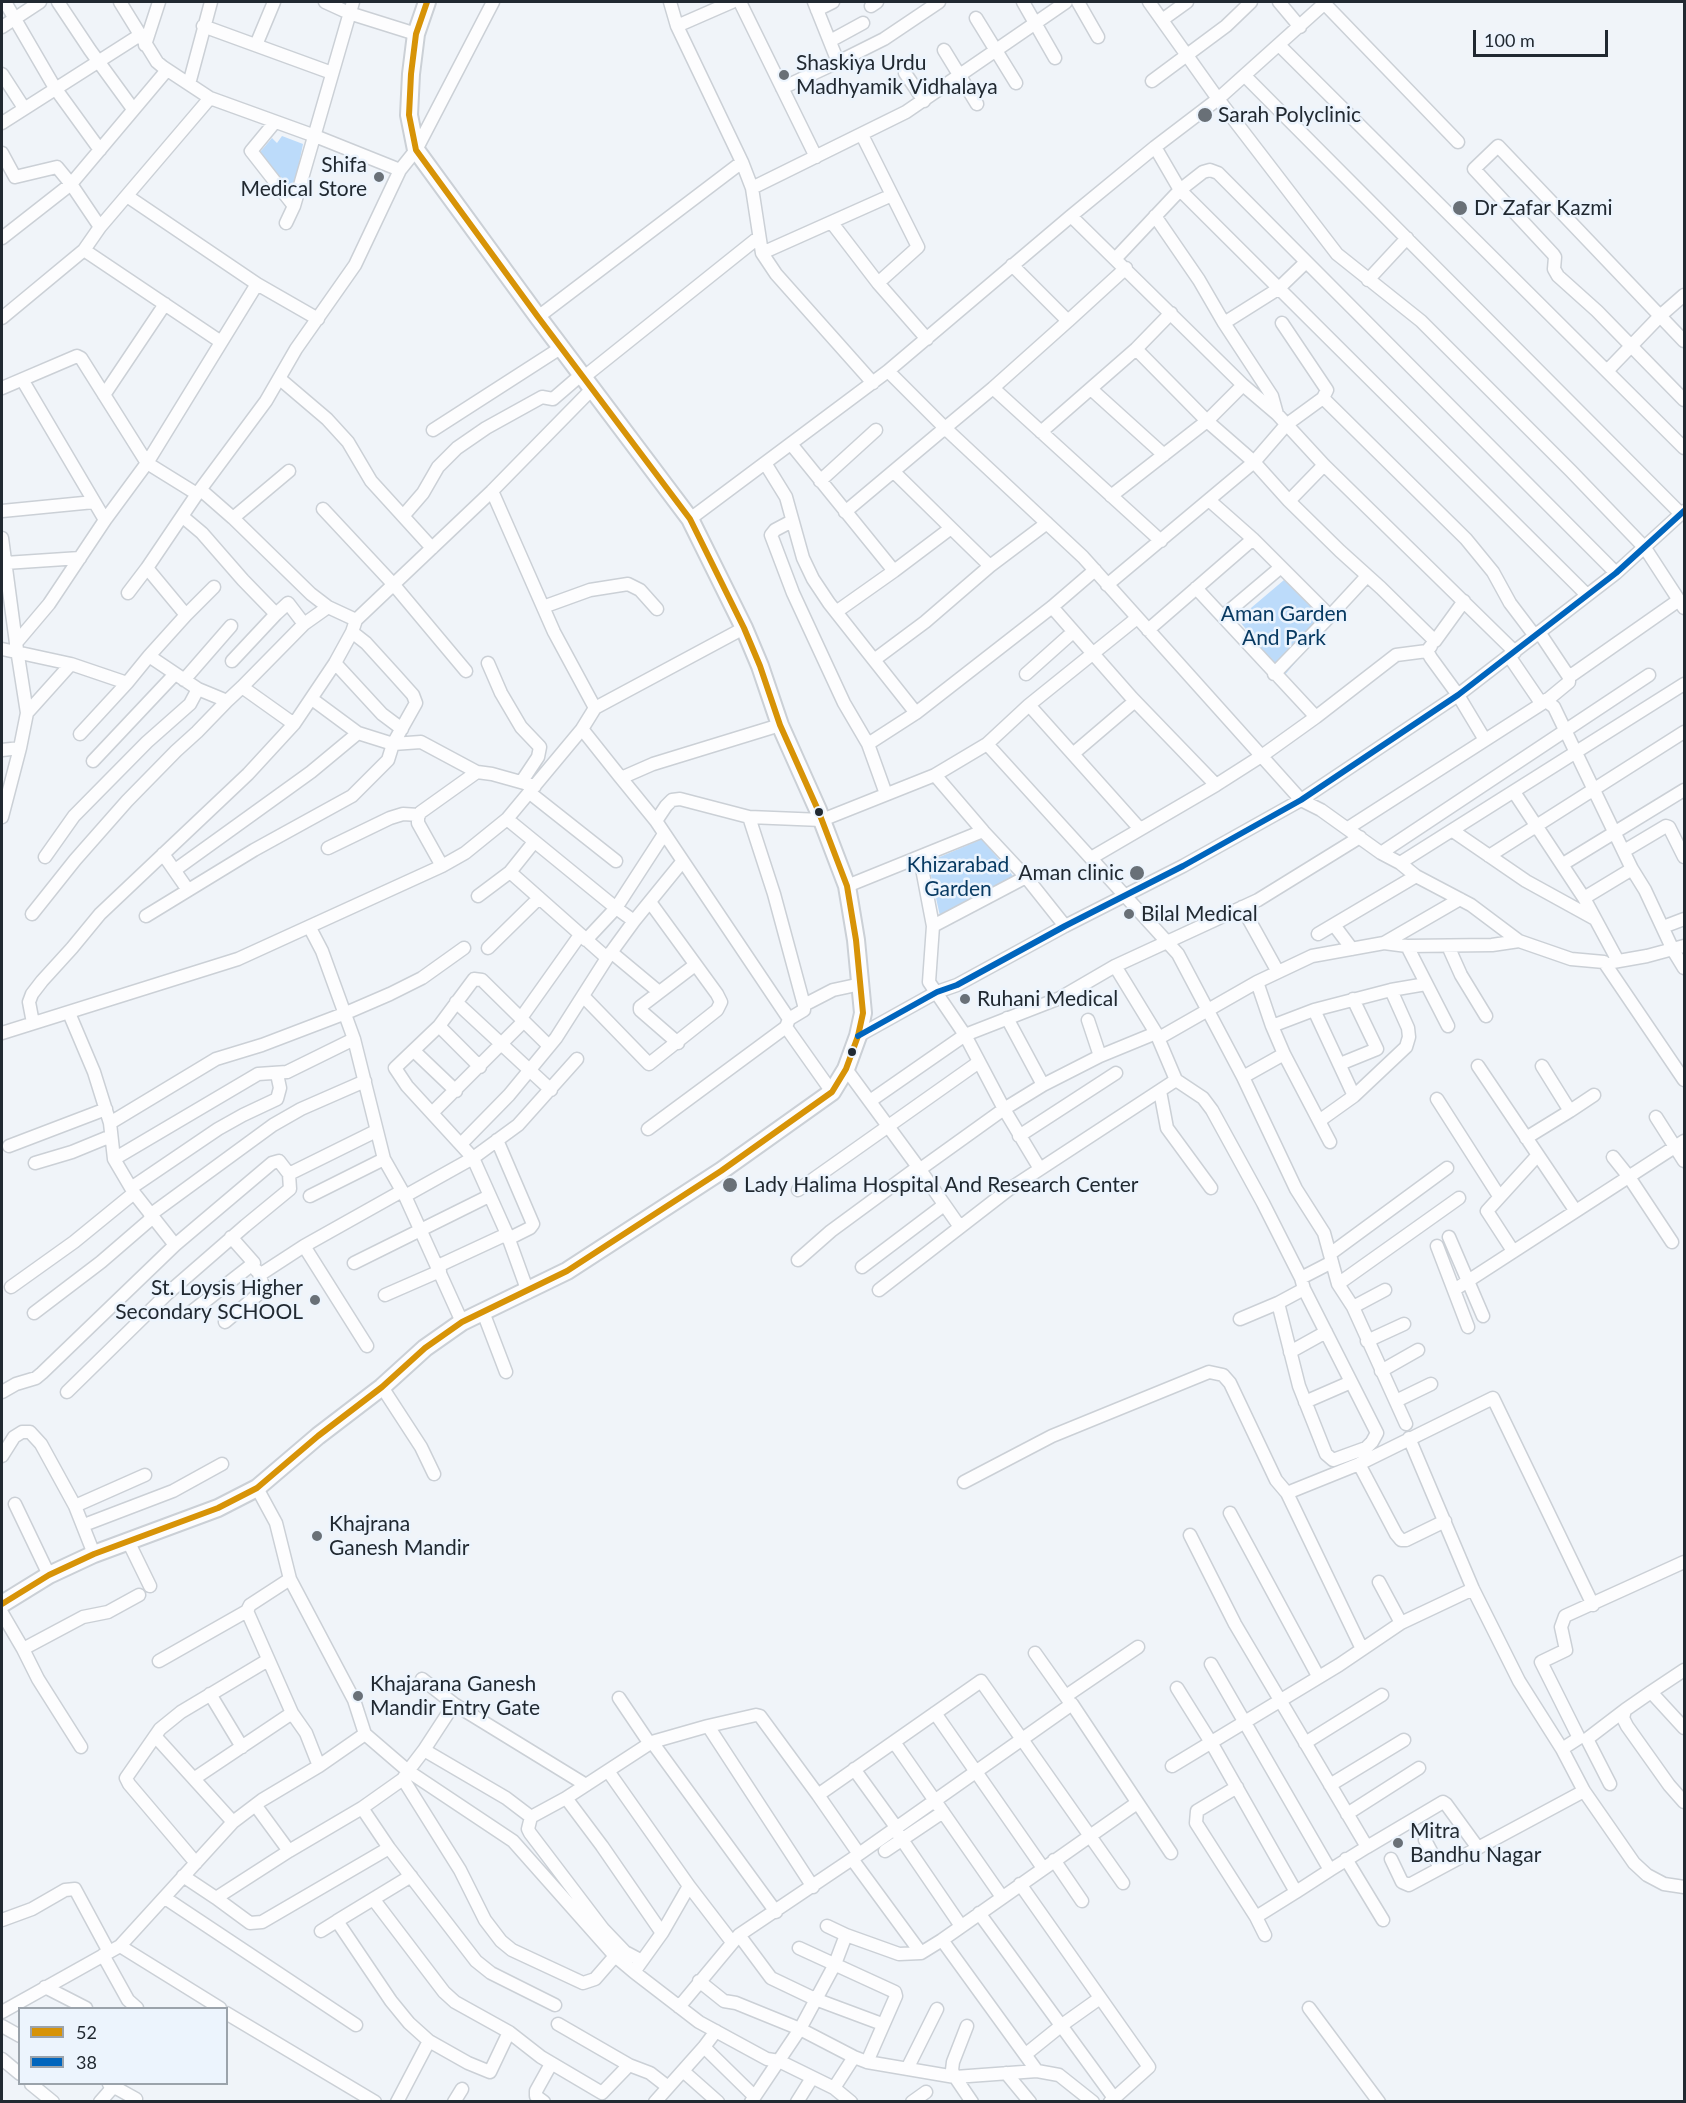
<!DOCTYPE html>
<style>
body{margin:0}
#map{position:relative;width:1686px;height:2103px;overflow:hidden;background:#f0f4f9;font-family:Lato,sans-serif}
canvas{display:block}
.frame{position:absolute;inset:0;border:3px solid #212931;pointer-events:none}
.legend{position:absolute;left:18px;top:2007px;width:210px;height:78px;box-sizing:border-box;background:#ecf4fd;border:2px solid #9ba3ab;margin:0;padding:8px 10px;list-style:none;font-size:18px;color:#212931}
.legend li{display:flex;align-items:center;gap:12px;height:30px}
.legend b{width:30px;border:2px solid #9ba3ab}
.scale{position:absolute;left:1473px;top:30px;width:135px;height:27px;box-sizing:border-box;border:3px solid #212931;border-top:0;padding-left:8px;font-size:18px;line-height:21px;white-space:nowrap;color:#212931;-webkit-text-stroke:4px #ecf4fd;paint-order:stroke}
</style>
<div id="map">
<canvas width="1686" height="2103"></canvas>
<div class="frame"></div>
<ul class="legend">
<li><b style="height:8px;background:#d79307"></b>52</li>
<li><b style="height:8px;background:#0065bd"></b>38</li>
</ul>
<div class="scale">100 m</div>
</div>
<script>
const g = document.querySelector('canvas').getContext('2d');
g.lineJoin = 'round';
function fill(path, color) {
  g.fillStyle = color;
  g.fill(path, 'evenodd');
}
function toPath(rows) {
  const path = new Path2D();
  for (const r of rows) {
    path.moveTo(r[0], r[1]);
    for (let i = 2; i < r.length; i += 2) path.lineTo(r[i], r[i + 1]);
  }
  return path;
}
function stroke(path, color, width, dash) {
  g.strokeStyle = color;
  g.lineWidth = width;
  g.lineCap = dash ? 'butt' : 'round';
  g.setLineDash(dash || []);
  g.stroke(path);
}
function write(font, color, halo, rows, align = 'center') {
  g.font = font + ' Lato,sans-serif';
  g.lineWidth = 5;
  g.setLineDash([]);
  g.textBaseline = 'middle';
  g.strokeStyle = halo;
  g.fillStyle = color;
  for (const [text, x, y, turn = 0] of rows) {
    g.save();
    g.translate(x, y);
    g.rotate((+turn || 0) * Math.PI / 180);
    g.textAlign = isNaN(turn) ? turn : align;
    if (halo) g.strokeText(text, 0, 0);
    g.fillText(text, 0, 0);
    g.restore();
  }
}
const green = toPath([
 [282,136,303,144,293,194,260,152,272,138,277,143],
 [1284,580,1328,624,1283,677,1238,619],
 [982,839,1013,876,940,916,928,862]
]);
const minor = toPath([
 [5,2,55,88,100,150],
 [58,2,90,50,133,109],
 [120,2,157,62,163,67,210,98,315,136,400,170],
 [325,2,349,13,416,34],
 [670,2,677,26,742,162,752,188,762,253,776,274,873,383],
 [740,2,816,157],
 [1023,2,1055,58],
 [1078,2,1098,37],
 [1149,2,1218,99,1337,254,1421,321,1571,471,1645,548,1684,608],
 [1279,2,1300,27],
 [1324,3,1458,142],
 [871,6,877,2],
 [817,10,833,2],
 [976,18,1016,83],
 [1162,20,1187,2],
 [203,26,332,73],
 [677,26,732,2],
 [2,27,40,2],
 [830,41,863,23],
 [145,45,159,2],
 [256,45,274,2],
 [1279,45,1684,448],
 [944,50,977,104],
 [838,62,884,39,939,2],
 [905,73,924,101],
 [2,74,24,108],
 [1245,76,1681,514],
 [1152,81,1226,26,1251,2],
 [189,84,211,2],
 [782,88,838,62,814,2],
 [275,122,251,151,294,206],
 [2,123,140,35],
 [862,135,918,247,878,283],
 [1155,147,1180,190,1587,595],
 [2,153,15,177,57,167,71,184,2,238],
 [752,188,906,112,1066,2],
 [127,196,257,284],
 [1071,216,1243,385,1277,414,1324,465,1515,652],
 [1155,216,1199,280,1224,323,1272,396,1277,414],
 [286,223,294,206,353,2],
 [832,223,878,283,927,339],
 [100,227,71,184,167,70],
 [84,250,221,342],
 [762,253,892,195],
 [1116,258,1180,190,1203,172,1210,170,1218,173,1616,573],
 [1368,280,1407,238],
 [538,317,742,162],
 [2,318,84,250,100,227,210,98],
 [1068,321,1126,268],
 [1224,323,1278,289,1306,262],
 [1282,323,1327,390,1323,398],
 [1684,341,1498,146,1474,169,1553,254,1555,257,1554,269,1558,276,1597,311,1684,400],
 [1136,349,1207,421,1254,462,1289,501],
 [888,371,945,428,993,388,1068,321,1012,265],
 [1607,371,1660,316,1684,295],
 [584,377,759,237],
 [280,379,327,419,348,442,371,481,432,548],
 [23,381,105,520],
 [2,388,77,356,81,358,147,463,257,284,318,319],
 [993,388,1161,541],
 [1091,389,1164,455],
 [104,395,165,304],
 [433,430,562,347],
 [1041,432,1136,349,1171,313],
 [765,463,786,497,803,558,813,579,829,603,874,660,925,622,990,566,951,528,894,571,791,444],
 [1324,465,1289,501,1340,551,1381,588,1435,641,1464,601],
 [894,472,951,528],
 [820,481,876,430],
 [201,490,233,518,311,594,328,607],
 [492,491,554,632,595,708],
 [1111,496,1207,421,1243,385],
 [1210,501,1253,539,1330,616,1274,674],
 [323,509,394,585,466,671],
 [2,511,94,502],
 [845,512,945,428,1083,557,1301,800,1321,810,1381,853,1400,863,1416,876,1471,905,1519,941,1571,959,1604,962,1684,1080],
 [404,515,423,493,438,467,457,448,486,428,542,397,553,399,582,374],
 [183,517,202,533,243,580,276,614,288,603,304,624],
 [233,518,289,471],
 [690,519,888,371,1071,216,1155,147,1218,99,1326,2],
 [792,521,775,530,771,535,793,593,844,703,868,744,886,794],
 [2,538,16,643],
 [5,563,80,558],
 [990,566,1047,523],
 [1107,585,1254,462,1286,425,1323,398,1466,539,1493,572,1510,603,1535,636],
 [1196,588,1316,717],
 [128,593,147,568],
 [543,607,590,590,628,584,640,590,657,609],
 [1052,607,1132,698,1216,785],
 [836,612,894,571],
 [186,615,214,587],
 [1223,616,1281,567],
 [1330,616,1367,576],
 [1148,630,1253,539],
 [1539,632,1569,677],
 [1431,646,1427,651,1431,658,1458,695,1485,740],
 [2,649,71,664],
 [149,656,186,615,147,568,197,494,266,401,296,349,355,265,400,170,416,150,493,2],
 [1509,656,1539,700,1546,701,1554,707,1632,869,1645,890,1673,950,1684,968],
 [874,660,916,713],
 [232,661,276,614],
 [335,663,382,714,402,729],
 [488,663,501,693,521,727,540,747,538,757,522,781],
 [1026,674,1073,632],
 [184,680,231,626],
 [242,687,294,724],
 [312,699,358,733,393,744,421,742,477,772,492,774,535,786],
 [1029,705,1140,829],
 [27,713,16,643,49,604,105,520,147,463,197,494],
 [582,729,621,778,653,764,780,725],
 [80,734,127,683],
 [868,744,916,713,1052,607,1095,570],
 [987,744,1178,954,1243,1077,1296,1189,1324,1233,1338,1284,1353,1307,1406,1424],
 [2,750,20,748],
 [1074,753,1135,701],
 [93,761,175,674],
 [935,775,983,831],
 [621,778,656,821,789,1019,786,1027,648,1129],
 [1514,792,1584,898,1618,961],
 [530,793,616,861],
 [2,817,20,748,27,713,71,664,127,683,149,656,198,689,227,701,242,687,304,624,328,607,356,620,492,491,592,389],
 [749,817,774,894,804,1005],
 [656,821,666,806,672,800,680,799,749,817,822,820,935,775,987,744,1029,705,1137,618],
 [1348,828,1546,701,1569,682,1569,677,1679,600],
 [1453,831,1526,881,1595,919],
 [328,848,390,818,403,814,419,815],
 [1624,851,1666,826,1669,827,1684,857],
 [1381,853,1649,675],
 [163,854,188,890],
 [1489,856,1684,732],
 [45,857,74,816,147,742,190,704,198,689],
 [920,858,933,926],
 [1091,858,1216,785,1263,755,1316,717,1396,655,1427,651],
 [1400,863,1684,684],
 [1563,864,1684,790],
 [442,866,418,823,418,817,421,812,477,772],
 [175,870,311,772,358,733],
 [510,872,607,958],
 [1026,877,1065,926],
 [847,886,983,831,1026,877,933,926,929,982,965,1035,1004,1109,1040,1169],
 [478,896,510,872,534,842],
 [1584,898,1632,869],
 [1242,907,1278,972],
 [32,914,75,860,127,801,176,751,197,732,227,701],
 [146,916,254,850,352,796,388,760,393,744,416,703,413,695,396,676,366,643,352,632],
 [634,921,682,862],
 [1334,925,1352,949],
 [1663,927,1684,919],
 [310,928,322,951,354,1039,384,1159,405,1196,462,1322],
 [1318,934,1416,876],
 [586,940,616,908,664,834],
 [1384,943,1460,899],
 [1407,946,1448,1026],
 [1448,946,1461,975,1486,1016],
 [488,948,539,898],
 [611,952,659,992],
 [1613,962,1647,956,1684,946],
 [1115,966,1156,1033,1176,1080,1203,1098,1212,1110,1263,1203,1301,1278,1304,1289,1377,1433,1372,1442,1366,1448,1333,1460,1326,1454,1299,1386,1278,1303],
 [1257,982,1272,1026],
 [1391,990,1426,984],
 [583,996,649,1064,717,1010,721,1002,717,994,650,902],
 [456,1002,551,1090],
 [1314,1010,1391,990,1408,1028,1409,1037,1406,1047,1354,1096,1319,1121],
 [521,1018,580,935],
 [1007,1018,1043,1085],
 [789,1019,804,1010,804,1005,833,990,861,984],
 [1088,1020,1100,1056],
 [33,1023,29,1002,32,994,42,981,72,948,100,914,248,774,294,724,335,663,352,632,356,620],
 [439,1026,480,1067],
 [786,1027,832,1092],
 [2,1033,238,959,442,866,465,853,507,819,582,729,595,708,744,628],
 [858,1036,937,992,957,985,1065,926,1183,866,1301,800,1458,695,1616,573,1684,511],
 [1159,1038,1257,982,1312,956,1384,943,1407,946,1492,945,1519,941],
 [678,1043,640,1010,640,1007,695,965],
 [414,1051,456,1091],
 [1340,1064,1377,1049,1353,999],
 [1478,1066,1575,1210],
 [846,1069,918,1167,960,1227],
 [1243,1077,1284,1054],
 [1160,1091,1167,1128,1211,1188],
 [1437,1099,1499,1196],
 [870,1101,965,1035,1060,998,1115,966,1258,900,1360,837],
 [1570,1111,1594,1095],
 [432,1113,523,1022],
 [1656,1117,1684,1161],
 [110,1123,216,1059,262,1045,346,1013,390,994,422,978,464,948],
 [1019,1136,1116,1073],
 [1526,1138,1570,1111,1542,1066],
 [497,1140,533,1224,530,1228,508,1239],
 [1330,1142,1284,1054,1272,1026,1314,1010,1354,1096],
 [461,1144,509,1095,556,1038,607,958,634,921,616,908,507,819],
 [9,1146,106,1109],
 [1613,1157,1629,1177,1672,1242],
 [114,1159,258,1074,287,1072,354,1039],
 [35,1163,72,1152,111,1136],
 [919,1170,1004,1109,1043,1085,1100,1056,1156,1033],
 [131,1188,218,1129,243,1115,277,1099,280,1088,277,1074],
 [798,1190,979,1062],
 [310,1196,384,1159],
 [405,1196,473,1158,518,1125,577,1059],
 [150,1215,273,1125,301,1109,365,1081],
 [1449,1237,1483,1316],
 [175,1245,272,1163,279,1161,289,1174],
 [1437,1246,1468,1327],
 [1513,1251,1487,1211,1537,1156],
 [1330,1254,1447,1168],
 [798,1260,831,1231,918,1167],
 [354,1263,489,1196],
 [438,1266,507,1234],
 [862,1267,944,1205],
 [256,1270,261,1274,304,1246],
 [1301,1278,1332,1262],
 [1338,1284,1459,1198],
 [11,1287,74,1242,134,1193],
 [879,1290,1008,1190,1176,1080],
 [1454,1290,1684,1141],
 [528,1292,507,1234,473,1158,407,1086,395,1068,439,1026,474,979,482,980,549,1046],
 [385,1295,440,1271],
 [1353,1307,1385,1290],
 [483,1312,506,1372],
 [34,1313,101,1262,152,1218],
 [190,1313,254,1263,231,1237],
 [1240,1319,1278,1303,1304,1289],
 [225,1322,261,1292,264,1288,259,1274],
 [1367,1341,1404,1324],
 [367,1346,304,1246,402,1191],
 [1290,1352,1326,1332],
 [1381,1371,1418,1350],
 [382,1387,421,1447,434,1474],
 [2,1392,16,1384,36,1378,42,1373,175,1245,134,1193,114,1159,110,1123,94,1072,69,1013],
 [67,1392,168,1293,245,1226,290,1189,289,1174,376,1131],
 [1396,1401,1431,1384],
 [1305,1402,1351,1382],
 [1409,1438,1473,1589,1519,1681,1562,1749,1584,1791,1634,1863,1647,1875,1664,1884,1684,1887],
 [2,1456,14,1437,22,1432,30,1432,41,1444,75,1506,94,1554],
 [1359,1464,1396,1534,1401,1540,1406,1540,1445,1521],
 [964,1482,1052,1436,1209,1372,1223,1375,1230,1383,1276,1480,1287,1493,1359,1464,1493,1398,1593,1605],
 [1287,1493,1362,1649],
 [15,1504,49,1575],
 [75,1506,145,1475],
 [1230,1513,1318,1676],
 [84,1525,173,1491,222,1464],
 [1190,1535,1235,1624,1367,1847,1330,1870],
 [128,1541,150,1586],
 [290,1579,250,1605,247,1611,292,1713],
 [1379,1582,1401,1623],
 [2,1613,23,1649,38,1679,81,1747],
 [23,1649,83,1617,108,1612,139,1595],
 [1035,1653,1069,1701],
 [159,1661,247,1611],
 [422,1679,454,1704,424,1750],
 [1177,1688,1212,1744,1296,1892,1330,1870,1211,1664],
 [1651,1692,1684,1670],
 [210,1694,242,1747],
 [1066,1696,1138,1647],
 [619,1698,650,1744],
 [454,1704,586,1785],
 [935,1713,1043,1868],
 [708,1726,813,1887],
 [1684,1728,1651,1692,1625,1710,1623,1718,1627,1726,1669,1785,1684,1802],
 [365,1734,408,1771,424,1750,506,1798,531,1817,566,1798,602,1846,662,1933,634,1972,699,2022,767,2059,779,2061,834,2088,851,2102],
 [155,1736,233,1822],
 [652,1742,708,1726,756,1715,760,1716,818,1795,859,1854],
 [894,1742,1002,1897],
 [1305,1743,1382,1695],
 [1562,1749,1579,1738,1541,1662,1566,1650,1561,1627,1565,1616,1684,1562],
 [1172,1766,1339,1665,1401,1623,1473,1589],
 [854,1769,896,1827],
 [608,1771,689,1886,662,1933],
 [195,1778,292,1713,306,1733,319,1766],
 [403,1779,460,1870,485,1920,501,1941,512,1950,583,1983,595,1979,615,1956,634,1972],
 [1610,1784,1587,1739,1625,1710],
 [1330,1785,1404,1740],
 [1237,1787,1197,1811,1196,1823,1256,1917,1265,1935],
 [818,1795,981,1681,1123,1883],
 [566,1798,652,1742,776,1912],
 [256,1806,289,1851],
 [362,1808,389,1848,476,1961,491,1973,555,2005],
 [1347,1814,1419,1768],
 [531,1817,528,1829,530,1833,603,1929,625,1952,642,1961],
 [894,1828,961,1926],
 [1425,1840,1440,1868],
 [1367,1847,1443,1802,1446,1804,1478,1848],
 [885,1851,943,1812],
 [852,1859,921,1953],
 [1346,1859,1383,1920],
 [1391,1859,1402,1882,1409,1885,1584,1791],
 [1054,1860,1082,1901],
 [196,1863,129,1784,126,1778,160,1729,181,1712,268,1660],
 [183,1876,216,1898,289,1851,362,1808,403,1779,408,1771,513,1841,615,1956],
 [411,1876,337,1921,391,2001,409,2023,429,2041],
 [1020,1884,1149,2067,1110,2102],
 [689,1886,732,1942],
 [165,1898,356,2025],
 [216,1898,250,1923,262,1922,389,1848],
 [374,1900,444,1992,455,2002,509,2032],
 [979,1913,1114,2098],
 [1256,1917,1296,1892],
 [2,1920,32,1909,65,1890,75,1889,109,1952],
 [827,1926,846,1935,899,1954,921,1953,942,1940],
 [321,1931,337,1921],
 [739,1935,771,1978,815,1999,882,2024],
 [120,1946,220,2008],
 [799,1948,895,1992,896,1996,867,2062],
 [103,1955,128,2000,137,2008],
 [699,1981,724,2001,736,2003,800,2029,835,1964,846,1935],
 [45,1987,86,2008],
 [679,2007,739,1935,852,1859,1072,1704,1171,1853],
 [1309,2008,1379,2102],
 [2,2012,120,1946,233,1822,262,1800,319,1766,365,1734,354,1700,290,1579,276,1523,257,1488],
 [226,2013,375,2102],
 [558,2024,629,2065],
 [2,2026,20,2036],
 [967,2026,953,2062,952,2070,955,2077,1037,2071,1059,2075,1093,2102],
 [704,2047,754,2096],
 [1026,2054,1062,2025,1100,1998],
 [2,2059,20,2074],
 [907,2069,937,2009],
 [683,2071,718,2102],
 [1037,2071,942,1940,1137,1803],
 [1006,2073,1030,2102],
 [31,2084,53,2102],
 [109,2084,136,2099],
 [834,2088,854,2057],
 [100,2102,114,2086],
 [397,2102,429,2041,468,2063,490,2072,509,2032,541,2057,602,2093,629,2065,650,2073,668,2087],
 [454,2102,462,2089],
 [544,2102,536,2096,536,2091,551,2064],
 [655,2102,704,2047,716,2031],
 [751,2102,800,2029,854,2057,867,2062,955,2077,972,2102],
 [797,2102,812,2078],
 [912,2102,926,2092]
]);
const major = toPath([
 [2,1604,49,1575,94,1554,218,1508,257,1488,318,1436,382,1387,425,1348,462,1322,567,1271,721,1171,832,1092,846,1069,858,1036,863,1013,856,940,847,886,818,810,780,725,760,666,744,628,690,519,538,317,416,150,409,115,411,74,416,34,427,2]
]);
const bus1 = toPath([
 [2,1604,49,1575,94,1554,218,1508,257,1488,318,1436,382,1387,425,1348,462,1322,567,1271,721,1171,832,1092,846,1069,858,1036,863,1013,856,940,847,886,818,810,780,725,760,666,744,628,690,519,538,317,416,150,409,115,411,74,416,34,427,2]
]);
const bus2 = toPath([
 [858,1036,937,992,957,985,1065,926,1183,866,1301,800,1458,695,1616,573,1684,511]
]);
const markers = [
 [784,75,6,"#697077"],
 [1205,115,8,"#697077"],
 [379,177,6,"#697077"],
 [1460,208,8,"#697077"],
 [819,812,5,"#212931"],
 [1137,873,8,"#697077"],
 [1129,914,6,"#697077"],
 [965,999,6,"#697077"],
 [852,1052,5,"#212931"],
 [730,1185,8,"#697077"],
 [315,1300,6,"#697077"],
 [317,1536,6,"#697077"],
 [358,1696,6,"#697077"],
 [1398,1843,6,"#697077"]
];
const poiNames = [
 ["Shaskiya Urdu",796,63],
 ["Madhyamik Vidhalaya",796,87],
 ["Sarah Polyclinic",1218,115],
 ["Shifa",367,165,"right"],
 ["Medical Store",367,189,"right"],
 ["Dr Zafar Kazmi",1474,208],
 ["Aman clinic",1124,873,"right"],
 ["Bilal Medical",1141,914],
 ["Ruhani Medical",977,999],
 ["Lady Halima Hospital And Research Center",744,1185],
 ["St. Loysis Higher",303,1288,"right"],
 ["Secondary SCHOOL",303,1312,"right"],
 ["Khajrana",329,1524],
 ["Ganesh Mandir",329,1548],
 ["Khajarana Ganesh",370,1684],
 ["Mandir Entry Gate",370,1708],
 ["Mitra",1410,1831],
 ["Bandhu Nagar",1410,1855]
];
const parkNames = [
 ["Aman Garden",1284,614],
 ["And Park",1284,638],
 ["Khizarabad",958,865],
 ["Garden",958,889]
];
fill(green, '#bcdbfa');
stroke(minor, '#cbd0d6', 15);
stroke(major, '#cbd0d6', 20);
stroke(minor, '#fdfdfe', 12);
stroke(major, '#fdfdfe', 16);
stroke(bus1, '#d79307', 6);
stroke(bus2, '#0065bd', 6);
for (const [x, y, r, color] of markers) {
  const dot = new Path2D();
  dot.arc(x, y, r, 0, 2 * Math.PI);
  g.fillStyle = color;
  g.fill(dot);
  stroke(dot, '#ecf4fd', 2);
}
write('21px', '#212931', '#ecf4fd', poiNames, 'left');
write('21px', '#083a62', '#ecf4fd', parkNames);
</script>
